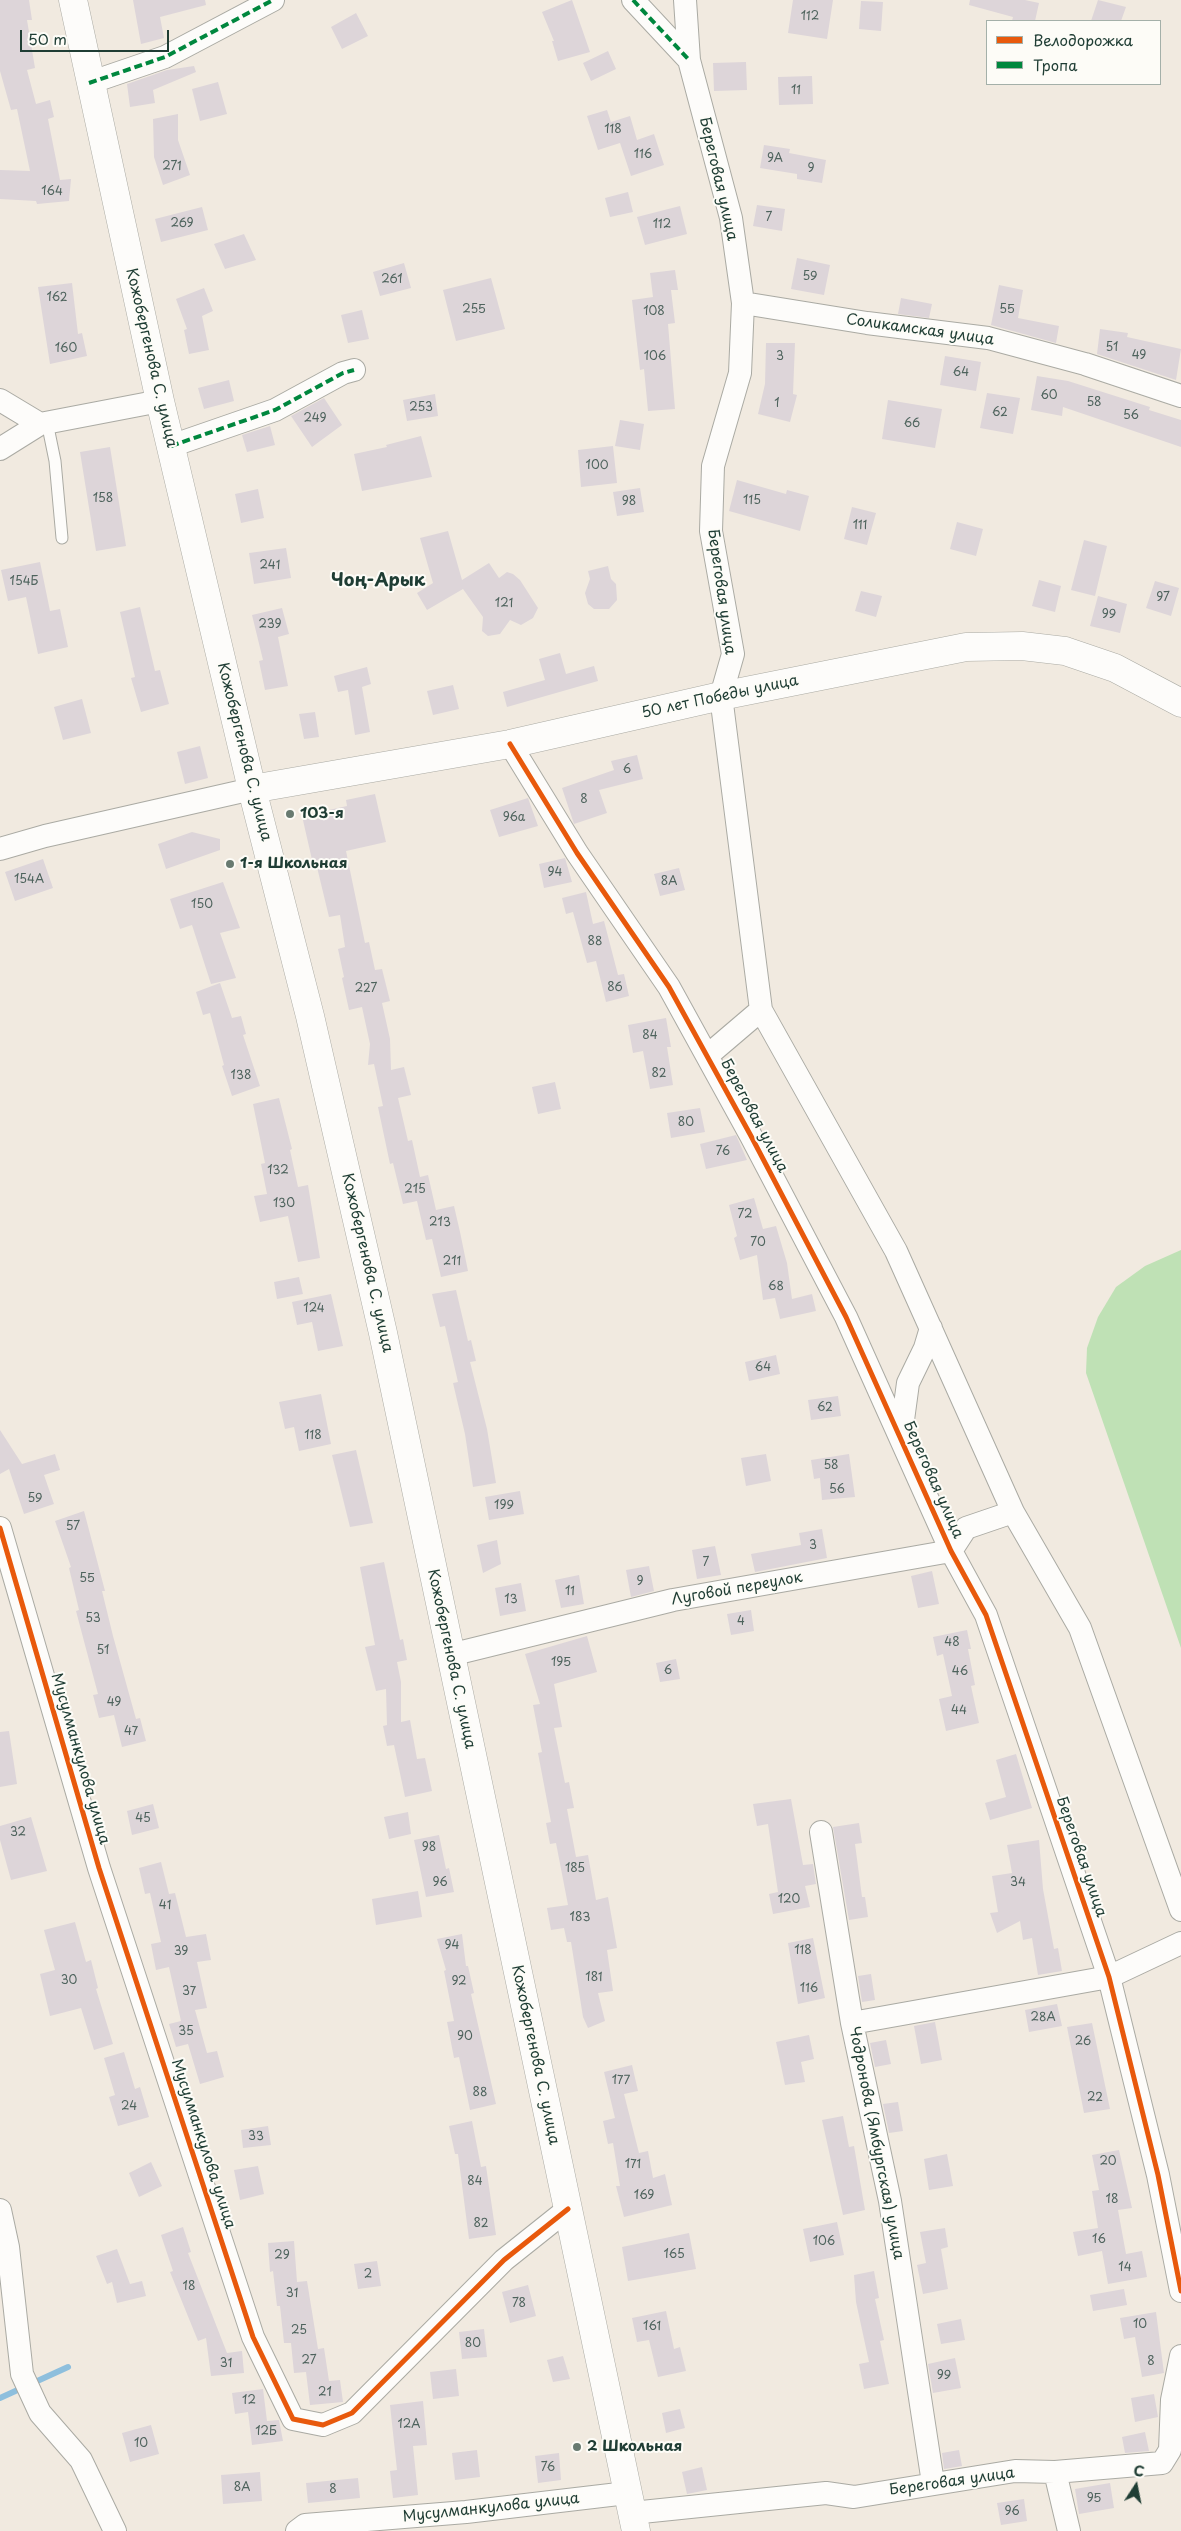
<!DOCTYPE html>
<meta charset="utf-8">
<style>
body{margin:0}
#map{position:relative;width:1181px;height:2531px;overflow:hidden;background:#f1eae0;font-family:"Playpen Sans",sans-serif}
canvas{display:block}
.legend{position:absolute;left:986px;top:20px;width:175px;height:65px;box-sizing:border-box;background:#fdfcf7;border:1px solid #a4b0a9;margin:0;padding:6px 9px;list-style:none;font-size:15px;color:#1f3d34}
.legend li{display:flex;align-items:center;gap:10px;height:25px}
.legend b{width:25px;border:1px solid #a4b0a9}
.north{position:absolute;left:1111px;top:2461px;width:50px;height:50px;-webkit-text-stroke:4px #fdfcf7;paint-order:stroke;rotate:11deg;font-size:14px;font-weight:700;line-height:20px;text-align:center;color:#1f3d34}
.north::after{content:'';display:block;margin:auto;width:18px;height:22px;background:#1f3d34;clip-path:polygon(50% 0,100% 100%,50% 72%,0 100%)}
.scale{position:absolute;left:20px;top:30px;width:149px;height:22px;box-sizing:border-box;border:2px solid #1f3d34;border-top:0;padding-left:6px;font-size:15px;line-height:18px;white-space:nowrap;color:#1f3d34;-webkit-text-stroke:4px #fdfcf7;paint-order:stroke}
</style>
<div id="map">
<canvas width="1181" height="2531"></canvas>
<ul class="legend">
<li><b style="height:6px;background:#e8590c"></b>Велодорожка</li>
<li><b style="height:6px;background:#00873e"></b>Тропа</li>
</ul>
<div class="north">С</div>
<div class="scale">50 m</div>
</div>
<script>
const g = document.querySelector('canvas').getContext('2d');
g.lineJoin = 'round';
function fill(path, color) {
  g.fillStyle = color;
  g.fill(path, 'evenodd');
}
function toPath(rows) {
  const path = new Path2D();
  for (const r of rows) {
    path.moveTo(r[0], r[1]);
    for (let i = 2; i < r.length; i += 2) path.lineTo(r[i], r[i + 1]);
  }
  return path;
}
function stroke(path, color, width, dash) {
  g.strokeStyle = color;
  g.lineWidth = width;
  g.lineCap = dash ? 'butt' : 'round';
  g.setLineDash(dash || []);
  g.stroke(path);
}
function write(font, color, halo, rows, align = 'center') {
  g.font = font + ' "Playpen Sans",sans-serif';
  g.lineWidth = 4;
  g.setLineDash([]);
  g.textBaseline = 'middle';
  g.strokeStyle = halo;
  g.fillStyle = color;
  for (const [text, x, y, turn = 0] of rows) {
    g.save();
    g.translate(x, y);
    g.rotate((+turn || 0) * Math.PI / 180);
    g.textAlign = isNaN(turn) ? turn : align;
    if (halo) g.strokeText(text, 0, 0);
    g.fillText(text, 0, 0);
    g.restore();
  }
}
const green = toPath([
 [1181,1250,1181,1648,1086,1373,1087,1348,1098,1317,1116,1287,1145,1266]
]);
const stream = toPath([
 [0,2398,68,2367]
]);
const building = toPath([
 [0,0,29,0,32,20,27,20,35,68,27,70,36,104,50,100,54,117,48,119,60,180,71,179,69,201,37,204,36,201,0,199,0,170,30,171,17,109,11,110,0,71],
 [133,0,205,0,206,5,160,17,164,38,141,44],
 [572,0,590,52,558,61,552,41,554,41,542,12],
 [793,0,833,0,827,39,788,33],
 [970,0,1025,0,1039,3,1035,21,1012,21,1013,17,969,5],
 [1098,0,1126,7,1121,21,1091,21],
 [861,1,883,2,881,31,859,29],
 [356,13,368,36,342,49,331,27],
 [608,51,616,69,591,81,583,63],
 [746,62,747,90,714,91,713,63],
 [194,66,196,72,153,90,155,103,130,107,127,84,167,70],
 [812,76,813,104,779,105,778,77],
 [218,82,227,114,200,121,192,89],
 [607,110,611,122,630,116,637,140,654,134,664,165,631,176,620,143,598,150,587,116],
 [178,114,178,140,190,175,163,185,154,157,153,119],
 [764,145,790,149,789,153,826,160,822,183,797,179,797,174,760,168],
 [628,192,633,212,610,217,605,198],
 [757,205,785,209,782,231,753,226],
 [680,206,687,234,645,245,637,217],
 [202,207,208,230,161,242,155,219],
 [244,234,256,260,225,269,214,244],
 [797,258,830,265,824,295,791,289],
 [404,263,411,288,380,296,373,272],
 [675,270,678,290,671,290,675,323,668,324,675,409,648,411,644,369,640,370,632,300,653,297,650,273],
 [491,278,505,329,456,341,443,290],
 [72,283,78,334,82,333,87,356,50,364,38,287],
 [999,285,1023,290,1018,318,1059,326,1056,343,991,325],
 [204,288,213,311,202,316,209,350,189,354,184,330,187,329,176,299],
 [901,298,932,304,929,318,898,314],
 [362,310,369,339,348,343,341,315],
 [1100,329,1128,333,1127,337,1181,349,1176,380,1097,354],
 [766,343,795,343,793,394,797,395,790,422,758,414,765,384],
 [945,356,981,362,976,391,940,385],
 [1037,376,1068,381,1150,407,1149,410,1181,420,1181,447,1063,407,1062,416,1031,410],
 [229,380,234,401,204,409,198,388],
 [987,393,1020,398,1013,434,980,428],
 [435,394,438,416,407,421,403,400],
 [324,398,342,425,312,447,291,416],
 [888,400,942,409,935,448,882,439],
 [620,420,644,424,640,450,615,446],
 [270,426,275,445,247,452,242,435],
 [421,436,432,477,362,491,354,454,387,447,386,445],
 [613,446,617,483,581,487,578,450],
 [110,447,126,546,96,551,80,452],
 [737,480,786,494,787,490,809,496,800,531,729,511],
 [640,488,644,512,617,516,613,492],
 [258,489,264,518,241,523,235,494],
 [852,507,876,513,867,545,844,539],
 [957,522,983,529,976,556,950,549],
 [448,531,462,580,489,563,499,578,507,572,513,574,520,580,538,608,533,618,521,625,510,620,500,634,488,636,482,631,483,617,463,589,427,610,417,593,433,583,420,538],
 [1084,540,1107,546,1095,596,1071,590],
 [286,548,291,578,254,584,249,553],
 [40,562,50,611,60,609,68,647,38,654,26,597,8,601,1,570],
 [608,566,611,579,616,584,617,600,609,609,594,609,588,604,585,593,590,579,588,571],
 [1039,580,1061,586,1055,612,1032,606],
 [1155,581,1179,588,1171,616,1146,608],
 [861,591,882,596,876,617,855,611],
 [1098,596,1127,604,1120,633,1090,626],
 [140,607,155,671,160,670,169,704,141,712,131,678,135,677,120,612],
 [282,608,289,634,278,637,288,686,265,690,259,661,263,660,252,615],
 [560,653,566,674,594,666,598,681,507,707,503,692,545,680,539,659],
 [367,667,371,684,362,687,370,732,355,735,348,690,338,692,334,676],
 [453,685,459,709,433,715,427,691],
 [82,699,91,733,63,740,54,707],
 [315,712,319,737,304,739,299,714],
 [200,746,208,778,185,784,177,752],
 [637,755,643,779,599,790,607,813,574,824,562,788,614,770,611,761],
 [375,794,386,842,346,851,365,943,369,942,375,970,382,969,390,1001,382,1003,390,1039,391,1070,404,1067,411,1095,398,1098,408,1141,412,1140,420,1177,428,1175,436,1210,454,1206,460,1232,468,1271,441,1277,432,1239,426,1240,417,1201,403,1204,393,1163,390,1164,378,1107,383,1106,374,1064,368,1065,370,1044,362,1007,349,1010,342,978,344,977,338,949,345,947,340,915,329,917,316,863,313,864,302,816,347,806,346,800],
 [528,798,538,826,499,837,490,810],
 [192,832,220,839,220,850,166,869,158,844],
 [565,858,572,882,544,888,539,864],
 [43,859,53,888,15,901,5,872],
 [679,868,685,890,660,896,654,874],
 [223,882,240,928,220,933,236,978,211,984,192,925,180,929,170,899],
 [586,892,593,924,604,921,618,975,624,974,629,996,606,1002,596,961,587,963,573,912,566,914,562,898],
 [220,983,232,1018,241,1016,246,1034,243,1035,260,1086,232,1096,222,1066,224,1065,210,1013,203,1015,196,992],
 [666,1018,671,1047,667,1047,673,1085,650,1089,643,1051,633,1053,628,1025],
 [555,1082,561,1109,538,1114,532,1087],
 [279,1098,292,1149,290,1150,298,1187,308,1185,320,1258,298,1262,288,1216,260,1222,254,1196,267,1194,261,1164,265,1163,253,1104],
 [700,1108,705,1132,671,1138,667,1113],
 [736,1135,747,1160,706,1169,700,1144],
 [754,1198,763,1229,776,1226,787,1263,792,1299,812,1294,816,1311,780,1319,775,1298,763,1300,757,1255,740,1260,734,1238,737,1236,729,1205],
 [299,1277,303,1294,277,1299,274,1282],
 [456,1290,468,1341,471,1340,476,1361,470,1362,487,1429,496,1483,473,1487,465,1434,453,1383,458,1382,445,1326,440,1327,432,1294],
 [331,1294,343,1346,318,1351,312,1322,297,1325,292,1302],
 [776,1355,780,1374,749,1381,745,1362],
 [321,1394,331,1444,299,1451,294,1427,285,1429,279,1402],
 [838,1396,841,1416,811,1420,808,1400],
 [0,1430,22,1464,55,1454,60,1470,44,1475,54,1504,24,1514,9,1469,0,1474],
 [356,1450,373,1523,350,1527,332,1455],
 [766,1454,771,1481,746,1486,741,1458],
 [849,1454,855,1497,822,1500,820,1478,814,1479,811,1460],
 [520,1491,524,1514,489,1520,485,1497],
 [84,1511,105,1591,102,1591,113,1636,136,1719,140,1718,146,1741,122,1747,114,1715,99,1718,93,1695,98,1694,76,1611,79,1610,69,1568,71,1567,55,1521],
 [822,1529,827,1558,755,1572,751,1554,801,1545,799,1533],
 [497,1540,501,1564,483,1573,477,1545],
 [715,1546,721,1575,697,1579,692,1550],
 [384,1562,400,1640,403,1639,407,1660,397,1662,401,1682,401,1722,410,1720,417,1759,425,1758,432,1791,405,1797,394,1745,387,1746,383,1726,387,1725,386,1689,376,1691,365,1647,375,1645,360,1567],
 [649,1566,654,1591,631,1597,626,1570],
 [932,1571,939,1604,918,1608,911,1576],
 [579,1575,584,1604,561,1608,555,1580],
 [521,1583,526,1611,500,1616,495,1588],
 [751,1610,754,1631,731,1635,727,1614],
 [967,1630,971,1649,968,1649,975,1685,971,1686,979,1723,946,1731,939,1699,952,1696,943,1654,937,1656,933,1637],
 [587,1636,597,1672,554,1684,562,1727,554,1728,565,1783,569,1782,574,1808,567,1809,576,1857,588,1855,596,1900,608,1897,617,1948,607,1950,613,1991,598,1993,605,2021,588,2028,583,2017,571,1942,567,1942,564,1928,551,1930,547,1908,568,1905,556,1843,550,1844,546,1823,551,1822,538,1753,542,1752,533,1705,540,1704,525,1654],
 [676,1659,680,1679,660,1682,656,1663],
 [9,1731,17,1784,0,1787,0,1732],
 [1016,1754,1032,1808,990,1820,985,1803,1006,1797,996,1760],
 [791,1799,803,1865,813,1864,816,1884,805,1886,810,1907,773,1914,769,1894,778,1892,768,1824,757,1826,753,1804],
 [153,1804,159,1828,132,1835,127,1811],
 [408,1812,411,1834,389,1839,384,1817],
 [31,1817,47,1871,11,1880,0,1840,0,1826],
 [859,1823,862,1843,855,1844,862,1897,865,1897,868,1917,849,1920,833,1827],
 [439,1835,446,1869,449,1868,454,1892,426,1897,414,1840],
 [1039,1840,1043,1889,1054,1949,1058,1948,1062,1971,1038,1975,1032,1938,1023,1940,1020,1921,997,1933,990,1913,998,1912,992,1876,1012,1873,1007,1845],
 [161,1862,169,1894,175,1893,186,1937,206,1934,211,1960,197,1962,207,2008,195,2010,207,2053,217,2051,224,2077,200,2084,188,2044,176,2047,169,2024,181,2021,169,1967,156,1970,151,1944,161,1942,150,1893,145,1894,139,1868],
 [418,1891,422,1917,376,1925,372,1899],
 [75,1922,86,1962,91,1960,98,1988,96,1989,113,2044,94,2050,81,2008,50,2016,40,1974,55,1970,44,1930],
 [462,1934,466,1966,468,1966,474,1993,471,1994,496,2104,470,2110,459,2057,454,2058,447,2022,454,2021,444,1971,446,1970,437,1939],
 [813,1938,825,1998,798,2004,788,1943],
 [871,1974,875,2000,862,2002,858,1976],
 [1057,2004,1062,2026,1029,2032,1025,2010],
 [935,2022,942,2060,921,2064,914,2026],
 [1092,2023,1110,2109,1084,2113,1067,2027],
 [809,2035,814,2059,801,2062,805,2082,785,2085,776,2042],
 [886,2040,891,2064,875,2067,870,2043],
 [124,2052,135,2089,140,2087,149,2117,118,2126,109,2097,115,2095,104,2058],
 [632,2065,638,2091,624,2094,639,2153,648,2151,653,2178,665,2174,672,2205,624,2217,616,2186,620,2186,613,2143,608,2144,603,2121,615,2118,604,2072],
 [898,2102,903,2131,889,2133,883,2104],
 [843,2116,849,2147,854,2146,865,2210,843,2215,822,2120],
 [472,2121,481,2167,486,2166,496,2235,469,2239,458,2154,455,2154,449,2126],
 [268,2126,271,2145,243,2148,241,2130],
 [1119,2150,1132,2208,1118,2210,1126,2254,1142,2251,1147,2277,1108,2284,1102,2251,1078,2256,1073,2232,1098,2228,1092,2191,1099,2190,1092,2155],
 [947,2154,953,2186,929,2190,924,2159],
 [151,2162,162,2186,139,2197,129,2173],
 [258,2166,264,2194,240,2200,234,2170],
 [837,2222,844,2255,810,2262,803,2229],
 [183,2227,191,2252,188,2253,227,2353,242,2351,244,2373,211,2376,206,2338,198,2341,170,2272,173,2271,161,2235],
 [945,2228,948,2247,941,2249,948,2289,923,2294,917,2265,926,2263,920,2232],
 [689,2233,696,2269,628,2281,622,2247],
 [294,2241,297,2282,307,2281,318,2349,324,2348,329,2381,340,2380,343,2402,310,2405,306,2372,294,2373,291,2343,284,2343,280,2306,277,2306,273,2271,270,2272,268,2243],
 [117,2249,130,2284,142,2281,146,2296,117,2303,112,2282,107,2284,96,2256],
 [377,2261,381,2286,358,2289,354,2264],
 [874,2271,879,2298,875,2299,884,2340,880,2341,889,2384,864,2389,859,2364,869,2362,856,2302,854,2275],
 [528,2285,536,2316,510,2323,502,2292],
 [1124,2289,1127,2305,1093,2311,1090,2295],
 [666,2311,674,2349,680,2347,686,2371,658,2377,649,2340,637,2342,632,2318],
 [1156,2312,1164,2373,1142,2377,1135,2337,1124,2339,1120,2318],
 [961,2319,965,2340,941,2344,937,2324],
 [484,2329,487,2357,462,2359,459,2332],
 [563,2356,570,2379,553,2382,547,2360],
 [955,2358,961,2388,933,2393,928,2364],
 [456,2369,459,2396,433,2399,430,2372],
 [263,2389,267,2421,279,2420,283,2441,252,2445,248,2412,235,2414,232,2393],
 [1154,2394,1158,2417,1135,2422,1131,2398],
 [423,2401,427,2445,413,2446,418,2495,393,2498,390,2471,397,2470,390,2405],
 [680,2409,685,2428,666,2433,662,2413],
 [151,2425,159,2454,130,2462,122,2433],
 [1145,2432,1149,2451,1125,2453,1122,2437],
 [477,2450,480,2477,455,2480,452,2453],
 [959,2450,962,2466,944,2469,942,2453],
 [559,2453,561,2480,538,2483,535,2456],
 [702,2467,707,2490,687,2494,682,2472],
 [260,2472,262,2501,223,2504,221,2475],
 [358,2478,360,2498,308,2503,306,2483],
 [1110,2483,1114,2508,1079,2514,1075,2489],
 [1024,2499,1027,2521,1001,2525,997,2503]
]);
const lane = toPath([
 [47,422,55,461,62,538]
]);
const street = toPath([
 [633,0,689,60],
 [685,0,689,60,731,218,743,303,740,373,713,466,711,531,733,654,721,696,761,1010,707,1056],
 [89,83,165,57,273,0],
 [743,303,867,323,988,338,1085,364,1181,396],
 [0,400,40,424,160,401],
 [171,446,275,410,343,373,354,370],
 [0,449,40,424],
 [510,744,577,853,669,987,751,1136,846,1317,951,1551,986,1615,1109,1977,1158,2175,1181,2291],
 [0,849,45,836,252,789],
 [761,1010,896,1251,1013,1512,1080,1628,1181,1910],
 [898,1433,903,1420,908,1383,925,1348,931,1328],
 [0,1528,99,1868,253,2337,293,2419,323,2425,352,2413,504,2260,568,2209],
 [450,1655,673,1600,951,1551,966,1528,1013,1512],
 [821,1832,852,2023,890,2201,933,2483],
 [852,2023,1109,1977,1181,1943],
 [0,2210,8,2247,22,2374,40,2413,81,2460,115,2531],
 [1055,2472,1069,2531],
 [632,2513,826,2493,854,2497,1015,2471,1055,2472,1162,2463,1170,2450,1172,2400,1181,2356],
 [297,2531,305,2525,466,2512,627,2493]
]);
const secondary = toPath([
 [73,0,160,401,252,789,310,1016,383,1333,636,2531],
 [252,789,510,744,721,696,966,647,1022,646,1065,651,1115,668,1181,703]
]);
const quiet = toPath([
 [633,0,689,60],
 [89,83,165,57,273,0],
 [171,446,275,410,343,373,354,370]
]);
const cycleway = toPath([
 [510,744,577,853,669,987,751,1136,846,1317,951,1551,986,1615,1109,1977,1158,2175,1181,2291],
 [0,1528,99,1868,253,2337,293,2419,323,2425,352,2413,504,2260,568,2209]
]);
const markers = [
 [290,814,5,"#687a70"],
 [230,864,5,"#687a70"],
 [577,2447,5,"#687a70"]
];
const numberNames = [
 ["112",810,17],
 ["11",796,91],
 ["118",613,130],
 ["116",643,155],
 ["9А",775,159],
 ["271",172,167],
 ["9",811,169],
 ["164",52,192],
 ["7",769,218],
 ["269",182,224],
 ["112",662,225],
 ["59",810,277],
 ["261",392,280],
 ["162",57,298],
 ["255",474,310],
 ["55",1007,310],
 ["108",654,312],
 ["51",1112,348],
 ["160",66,349],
 ["49",1139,356],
 ["106",655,357],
 ["3",780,357],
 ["64",961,373],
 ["60",1049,396],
 ["58",1094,403],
 ["1",777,404],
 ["253",421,408],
 ["62",1000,413],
 ["56",1131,416],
 ["249",315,419],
 ["66",912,424],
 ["100",597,466],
 ["158",103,499],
 ["115",752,501],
 ["98",629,502],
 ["111",860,526],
 ["241",270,566],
 ["154Б",24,582],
 ["97",1163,598],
 ["121",504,604],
 ["99",1109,615],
 ["239",270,625],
 ["6",627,770],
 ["8",584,800],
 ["96а",514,818],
 ["94",555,873],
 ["154А",29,880],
 ["8А",669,882],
 ["150",202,905],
 ["88",595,942],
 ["86",615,988],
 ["227",366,989],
 ["84",650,1036],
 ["82",659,1074],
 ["138",241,1076],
 ["80",686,1123],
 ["76",723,1152],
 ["132",278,1171],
 ["215",415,1190],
 ["130",284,1204],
 ["72",745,1215],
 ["213",440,1223],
 ["70",758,1243],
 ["211",452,1262],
 ["68",776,1287],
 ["124",314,1309],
 ["64",763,1368],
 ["62",825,1408],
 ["118",313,1436],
 ["58",831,1466],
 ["56",837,1490],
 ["59",35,1499],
 ["199",504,1506],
 ["57",73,1527],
 ["3",813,1546],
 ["7",706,1563],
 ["55",87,1579],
 ["9",640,1582],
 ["11",570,1592],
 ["13",511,1600],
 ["53",93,1619],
 ["4",741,1622],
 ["48",952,1643],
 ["51",103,1651],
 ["195",561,1663],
 ["6",668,1671],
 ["46",960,1672],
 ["49",114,1703],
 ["44",959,1711],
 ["47",131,1732],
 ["45",143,1819],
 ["32",18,1833],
 ["98",429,1848],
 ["185",575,1869],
 ["96",440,1883],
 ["34",1018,1883],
 ["120",789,1900],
 ["41",165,1906],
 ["183",580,1918],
 ["94",452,1946],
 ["118",803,1951],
 ["39",181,1952],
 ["181",594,1978],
 ["30",69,1981],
 ["92",459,1982],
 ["116",809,1989],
 ["37",189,1992],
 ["28А",1043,2018],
 ["35",186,2032],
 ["90",465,2037],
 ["26",1083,2042],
 ["177",621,2081],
 ["88",480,2093],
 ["22",1095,2098],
 ["24",129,2107],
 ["33",256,2137],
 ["20",1108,2162],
 ["171",633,2165],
 ["84",475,2182],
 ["169",644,2196],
 ["18",1112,2200],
 ["82",481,2224],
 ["16",1099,2240],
 ["106",824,2242],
 ["165",674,2255],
 ["29",282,2256],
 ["14",1125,2268],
 ["2",368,2275],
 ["18",189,2287],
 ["31",292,2294],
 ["78",519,2304],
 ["10",1140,2325],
 ["161",652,2327],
 ["25",299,2331],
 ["80",473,2344],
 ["27",309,2361],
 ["8",1151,2362],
 ["31",226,2364],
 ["99",944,2376],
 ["21",325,2393],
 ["12",249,2401],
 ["12А",409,2425],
 ["12Б",266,2432],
 ["10",141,2444],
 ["76",548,2468],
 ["8А",242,2488],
 ["8",333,2490],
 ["95",1094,2499],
 ["96",1012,2512]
];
const streetNames = [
 ["Береговая улица",718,179,77],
 ["Соликамская улица",920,330,8],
 ["Кожобергенова С. улица",151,358,77],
 ["Береговая улица",721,592,82],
 ["50 лет Победы улица",720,697,-12],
 ["Кожобергенова С. улица",244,752,76],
 ["Береговая улица",754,1116,62],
 ["Кожобергенова С. улица",367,1263,77],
 ["Береговая улица",933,1480,66],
 ["Луговой переулок",737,1589,-10],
 ["Кожобергенова С. улица",451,1659,78],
 ["Мусулманкулова улица",80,1759,74],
 ["Береговая улица",1081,1857,71],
 ["Кожобергенова С. улица",535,2055,78],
 ["Чодронова (Ямбургская) улица",876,2143,79],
 ["Мусулманкулова улица",203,2144,72],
 ["Береговая улица",952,2482,-8],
 ["Мусулманкулова улица",491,2508,-6]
];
const poiNames = [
 ["103-я",300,814],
 ["1-я Школьная",240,864],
 ["2 Школьная",587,2447]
];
const quarterNames = [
 ["Чоң-Арык",378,581]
];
fill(green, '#bfe1b5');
stroke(stream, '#8ebfdd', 6);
fill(building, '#ddd5d9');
stroke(lane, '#aaaaa3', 13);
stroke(street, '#aaaaa3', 24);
stroke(secondary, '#aaaaa3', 29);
stroke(lane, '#fdfcfa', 11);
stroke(street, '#fdfcfa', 22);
stroke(secondary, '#fdfcfa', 28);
stroke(quiet, '#00873e', 4, [8, 4]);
stroke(cycleway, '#e8590c', 5);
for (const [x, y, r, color] of markers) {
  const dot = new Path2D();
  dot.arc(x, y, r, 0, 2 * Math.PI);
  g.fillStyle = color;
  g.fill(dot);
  stroke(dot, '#fdfcf7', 2);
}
write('12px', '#4e635d', null, numberNames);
write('15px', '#1f3d34', '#fdfcf7', streetNames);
write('bold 15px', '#1f3d34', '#fdfcf7', poiNames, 'left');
write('bold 18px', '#1f3d34', '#fdfcf7', quarterNames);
</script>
